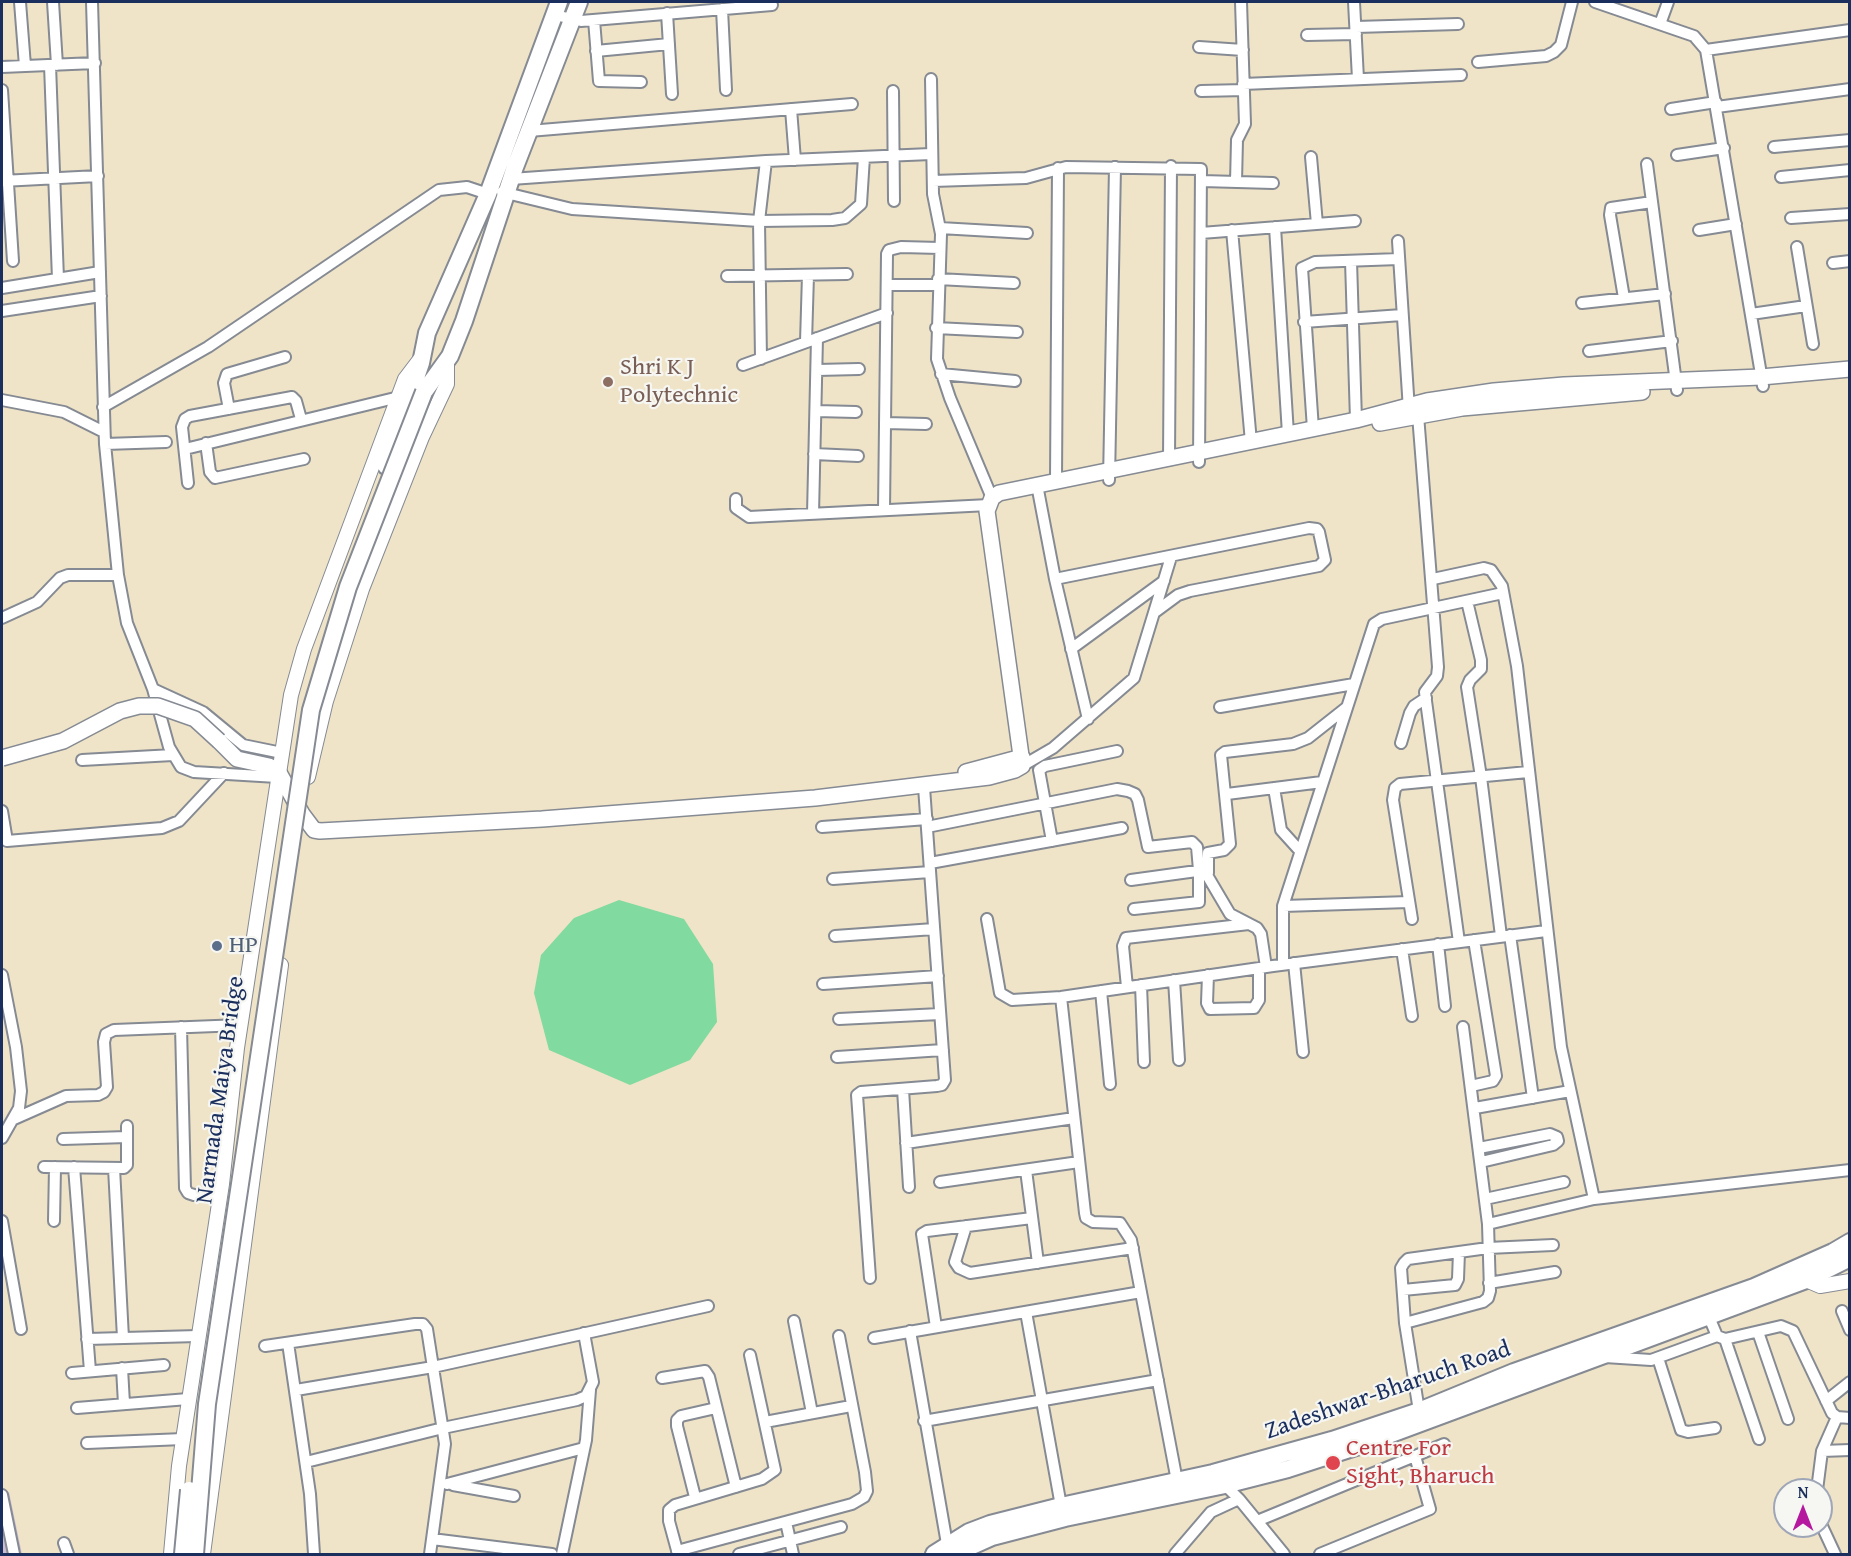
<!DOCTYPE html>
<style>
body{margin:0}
#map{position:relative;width:1851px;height:1556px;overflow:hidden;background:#efe4c8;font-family:"Gentium Book Plus",serif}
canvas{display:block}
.frame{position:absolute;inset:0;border:3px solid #1b2f5e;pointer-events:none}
.north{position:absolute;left:1773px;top:1478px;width:60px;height:60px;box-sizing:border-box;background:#f6f6f2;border:2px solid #9ea6b7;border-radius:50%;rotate:0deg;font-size:16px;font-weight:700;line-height:24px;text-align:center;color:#1b2f5e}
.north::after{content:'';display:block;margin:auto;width:21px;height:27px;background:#b5179e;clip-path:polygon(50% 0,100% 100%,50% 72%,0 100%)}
</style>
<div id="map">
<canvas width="1851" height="1556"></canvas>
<div class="frame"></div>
<div class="north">N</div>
</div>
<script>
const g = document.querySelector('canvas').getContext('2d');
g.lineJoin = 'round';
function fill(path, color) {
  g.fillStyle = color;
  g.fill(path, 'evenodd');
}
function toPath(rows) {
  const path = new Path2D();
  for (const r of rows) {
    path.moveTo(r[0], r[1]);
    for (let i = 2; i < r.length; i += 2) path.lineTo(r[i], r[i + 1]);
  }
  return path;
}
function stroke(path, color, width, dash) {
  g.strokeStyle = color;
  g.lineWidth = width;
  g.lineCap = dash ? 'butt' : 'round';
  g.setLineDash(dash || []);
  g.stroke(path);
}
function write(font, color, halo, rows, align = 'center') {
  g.font = font + ' "Gentium Book Plus",serif';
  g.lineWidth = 4.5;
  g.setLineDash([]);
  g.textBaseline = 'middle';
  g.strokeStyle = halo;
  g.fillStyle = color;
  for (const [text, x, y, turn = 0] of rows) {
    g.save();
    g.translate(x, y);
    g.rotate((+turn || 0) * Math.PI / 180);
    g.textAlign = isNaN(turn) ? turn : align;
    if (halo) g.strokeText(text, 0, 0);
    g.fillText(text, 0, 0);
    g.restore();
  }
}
const industrial = toPath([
 [9,1492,22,1554,2,1554,2,1494]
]);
const green = toPath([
 [619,900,684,919,713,964,717,1022,690,1060,630,1085,549,1050,534,993,541,955,574,918]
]);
const minor = toPath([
 [20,2,25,66],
 [53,2,57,65],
 [92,2,105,444,118,575,127,623,153,689,169,747,181,767,194,772,277,777],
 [1354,2,1358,79],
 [1595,2,1694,36,1706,50,1763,386],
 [722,9,726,90],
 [667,13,672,94],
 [555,15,581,21,772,5],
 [594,20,599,81,641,82],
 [1660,24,1668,2],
 [1356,27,1458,24],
 [1307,35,1356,34],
 [1199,47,1243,50],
 [1706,50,1850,30],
 [596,51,669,44],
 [1478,62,1546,56,1554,52,1561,45,1572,2],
 [50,65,58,279],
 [2,67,95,63],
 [931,79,933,194,941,234,937,359,950,398,992,498],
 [1243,84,1461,75],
 [2,90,13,261],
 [893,91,894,201],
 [1201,91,1244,90],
 [1717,107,1850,89],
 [791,109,795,160],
 [1671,109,1716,102],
 [529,131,852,104],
 [1774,147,1850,140],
 [1677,155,1724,148],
 [1311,157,1317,224],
 [1647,164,1677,390],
 [1781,177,1850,170],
 [511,179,766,161,931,154],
 [2,181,98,176],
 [933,181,1026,178,1066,167,1201,169,1199,462],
 [1202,181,1273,183],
 [1236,182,1237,140,1245,124,1241,2],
 [502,192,572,209,759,221,832,220,845,218,861,204,864,157],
 [1791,218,1850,214],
 [1275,227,1288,434],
 [940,228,1027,233],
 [1232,230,1251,442],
 [1699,230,1736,224],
 [1201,233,1355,221],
 [1398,241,1409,410],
 [1797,247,1813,344],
 [1351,261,1356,420],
 [1833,263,1850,261],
 [727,276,847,274],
 [938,279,1014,283],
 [887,285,938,285],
 [2,288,100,272],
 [1624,298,1610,215,1611,208,1652,202],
 [1582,303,1665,294],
 [2,311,101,296],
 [1751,314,1806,306],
 [1304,322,1402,315],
 [936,328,1017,332],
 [806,342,808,275],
 [1589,351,1672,341],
 [761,359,759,221,766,161],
 [743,365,887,313],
 [817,370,859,369],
 [941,374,1015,381],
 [2,400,64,412,104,432],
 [103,407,208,347,439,190,467,187,488,194],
 [229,409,224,383,227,374,285,357],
 [816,411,856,412],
 [1418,415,1438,667,1437,676,1425,692,1426,701,1459,942],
 [885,423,926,424],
 [1313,429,1302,268,1315,262,1399,259],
 [206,443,210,472,215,478,304,459],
 [105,444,166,442],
 [185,449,399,397],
 [814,454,858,456],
 [1169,460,1171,166],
 [1056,480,1058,168],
 [1109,480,1115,167],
 [188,483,182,427,185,419,190,416,292,397,296,401,301,419],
 [1038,490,1055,579,1088,719],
 [736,499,736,508,749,517,989,505],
 [884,510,887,254,889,250,901,247,940,248],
 [813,514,817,338],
 [1055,579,1309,528,1317,529,1319,532,1325,560,1319,566,1190,591,1178,595,1155,612],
 [1433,579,1484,568,1491,570,1502,586,1517,666,1561,1047,1594,1199],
 [1467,601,1481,660,1481,669,1470,680,1467,687,1481,777,1501,936],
 [2,618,37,602,60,578,68,575,118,575],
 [1071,649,1164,581],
 [153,689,203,712,243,745,282,753],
 [1220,707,1354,684],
 [1401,743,1410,713,1414,706,1426,698],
 [82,760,173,755],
 [1022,766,1053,748,1134,678,1171,557],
 [1274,788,1281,830,1300,851],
 [1227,794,1322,782],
 [2,811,7,841,162,828,179,821,224,773],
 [822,827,927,819],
 [927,827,1117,789,1128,791,1135,794,1138,800,1148,847,1192,842,1197,847,1199,870,1199,902,1134,909],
 [1052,841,1039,770,1045,766,1117,751],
 [930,863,1122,828],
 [1208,873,1208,853,1224,850,1230,844,1221,755,1225,752,1293,744,1308,738,1346,708],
 [833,879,930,872],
 [1131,880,1204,870,1230,914,1257,928,1261,934,1266,967],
 [1283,906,1409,902],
 [987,919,1000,993,1012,1000,1061,997,1273,966,1546,931],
 [1412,919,1393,800,1395,788,1400,784,1528,772],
 [1510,935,1533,1098],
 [835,936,934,929],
 [1438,944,1445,1006],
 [1402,949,1412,1016],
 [1294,963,1303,1052],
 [1283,964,1283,906,1374,624,1382,619,1503,593],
 [2,975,16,1047,21,1091,19,1108,2,1138],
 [1208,975,1207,1003,1210,1009,1254,1008,1259,1000,1259,968],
 [1174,980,1179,1060],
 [823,984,938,976],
 [1141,985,1144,1062],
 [1127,987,1123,946,1126,938,1249,924],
 [1101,991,1110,1084],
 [1061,997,1085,1213,1086,1218,1093,1222,1120,1223,1131,1240,1177,1481],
 [839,1019,940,1014],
 [181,1027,185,1188,188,1193,194,1195,220,1197],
 [837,1057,943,1050],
 [1471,1086,1493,1081,1496,1076,1474,940],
 [903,1089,909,1187],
 [1475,1108,1570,1091],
 [14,1119,66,1096,98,1095,104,1092,107,1087,104,1042,106,1034,114,1030,241,1025],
 [63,1139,127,1137],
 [906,1143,1074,1118],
 [1479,1148,1550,1134,1557,1137,1558,1141,1553,1145,1481,1162],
 [44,1167,124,1168,127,1165,127,1126],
 [74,1167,90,1371],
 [114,1168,123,1338],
 [1026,1170,1038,1263],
 [940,1182,1079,1162],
 [1485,1199,1564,1182],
 [2,1221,21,1329],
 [54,1221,55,1167],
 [1488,1224,1594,1199,1850,1170],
 [966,1226,955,1262,959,1268,970,1273,1133,1248],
 [870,1278,857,1095,861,1092,937,1086,942,1085,945,1080,924,787],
 [1489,1283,1555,1272],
 [1403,1290,1455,1285,1458,1279,1459,1252],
 [1842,1311,1850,1330],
 [1026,1312,1061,1506],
 [1709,1317,1717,1336,1725,1339,1781,1326,1793,1331,1832,1413,1837,1417,1850,1418],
 [794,1321,812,1413],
 [1405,1323,1483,1302,1488,1298,1490,1291,1488,1224,1463,1027],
 [936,1327,922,1234,927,1231,1032,1218],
 [910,1331,947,1544],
 [1758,1332,1788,1419],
 [874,1338,1141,1292],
 [87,1339,198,1336],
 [1725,1339,1759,1439],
 [288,1343,310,1494,314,1554],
 [265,1346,415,1324,423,1324,427,1329,445,1444,430,1554],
 [1605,1357,1651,1360,1717,1336],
 [1658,1358,1681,1430,1688,1432,1715,1428],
 [122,1368,124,1404],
 [72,1373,164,1365],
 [662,1378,705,1371,709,1377,736,1487],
 [296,1390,433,1367,708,1306],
 [1826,1401,1850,1382],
 [77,1408,188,1399],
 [1419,1411,1405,1323,1401,1268,1404,1263,1408,1259,1488,1248,1553,1245],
 [924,1421,1158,1380],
 [765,1422,851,1406],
 [87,1443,183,1439],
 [1822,1451,1850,1450],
 [306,1462,443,1428,577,1400,586,1396,593,1382,584,1333],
 [1222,1482,1239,1499,1284,1554],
 [447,1484,584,1448],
 [453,1485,514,1496],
 [1817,1490,1822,1451,1837,1417],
 [2,1495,14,1554],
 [695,1497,677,1426,677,1420,681,1416,716,1408],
 [1257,1521,1444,1444],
 [786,1522,793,1554],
 [1821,1524,1835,1554],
 [432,1539,552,1554],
 [64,1543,68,1554],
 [677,1551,852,1504,864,1497,867,1491,865,1472,839,1336],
 [562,1554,586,1440,590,1390],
 [678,1554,669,1521,669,1510,675,1505,762,1479,775,1470,750,1355],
 [739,1554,841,1527],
 [1175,1554,1211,1512,1239,1499],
 [1320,1554,1430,1509,1415,1456]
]);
const tertiary = toPath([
 [308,777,326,701,362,589,422,437,447,384,447,360],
 [1806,1280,1820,1286,1850,1281],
 [171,1554,179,1466,222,1184,237,1048,291,695,304,649,405,379,421,358],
 [203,1554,281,965]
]);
const secondary = toPath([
 [1380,423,1462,408,1642,392],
 [219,741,237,759,269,766,278,771,302,814,314,830,320,831,542,819,815,798,989,777,1015,770,1022,766,1022,763,987,511,992,498,999,493,1356,420,1427,401,1494,391,1564,385,1761,377,1850,369],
 [966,772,1022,757]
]);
const primary = toPath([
 [934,1554,969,1532,990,1524,1061,1506,1213,1473,1332,1440,1419,1411,1514,1372,1754,1287,1833,1252,1850,1242],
 [954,1554,992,1537,1065,1518,1225,1485,1288,1469,1356,1447,1806,1280,1850,1258]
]);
const trunk = toPath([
 [424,392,450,356,464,321,515,167,579,2],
 [386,466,421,363,427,333,488,194,559,2]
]);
const secondaryBridge = toPath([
 [2,758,63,741,120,711,139,706,158,706,195,719,219,741]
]);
const trunkBridge = toPath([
 [183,1554,189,1490],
 [195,1554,207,1404,311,710,348,587,424,392]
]);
const markers = [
 [608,382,6,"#8d6e63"],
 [217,946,6,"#5c6f8a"],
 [1333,1463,8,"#e0444e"]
];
const educationNames = [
 ["Shri K J",620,368],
 ["Polytechnic",620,396]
];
const serviceNames = [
 ["HP",229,946]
];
const streetNames = [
 ["Narmada Maiya Bridge",221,1090,-82],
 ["Zadeshwar-Bharuch Road",1388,1391,-19]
];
const healthNames = [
 ["Centre For",1346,1449],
 ["Sight, Bharuch",1346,1477]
];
fill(industrial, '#ccbed3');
fill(green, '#81da9f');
stroke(minor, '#858a93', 14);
stroke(tertiary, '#858a93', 16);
stroke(secondary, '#858a93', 18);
stroke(primary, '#858a93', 20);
stroke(trunk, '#858a93', 20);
stroke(minor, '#fff', 10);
stroke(tertiary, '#fff', 14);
stroke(secondary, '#fff', 15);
stroke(primary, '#fff', 16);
stroke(trunk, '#fff', 16);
stroke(secondaryBridge, '#858a93', 18, []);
stroke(trunkBridge, '#858a93', 20, []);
stroke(secondaryBridge, '#fff', 15);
stroke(trunkBridge, '#fff', 16);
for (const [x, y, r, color] of markers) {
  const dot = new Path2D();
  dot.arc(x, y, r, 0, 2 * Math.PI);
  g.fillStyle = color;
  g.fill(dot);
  stroke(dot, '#f6f6f2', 2);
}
write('24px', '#785e54', '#f6f6f2', educationNames, 'left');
write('24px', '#4e5e75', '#f6f6f2', serviceNames, 'left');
write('24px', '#1b2f5e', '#f6f6f2', streetNames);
write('24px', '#be3a42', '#f6f6f2', healthNames, 'left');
</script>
